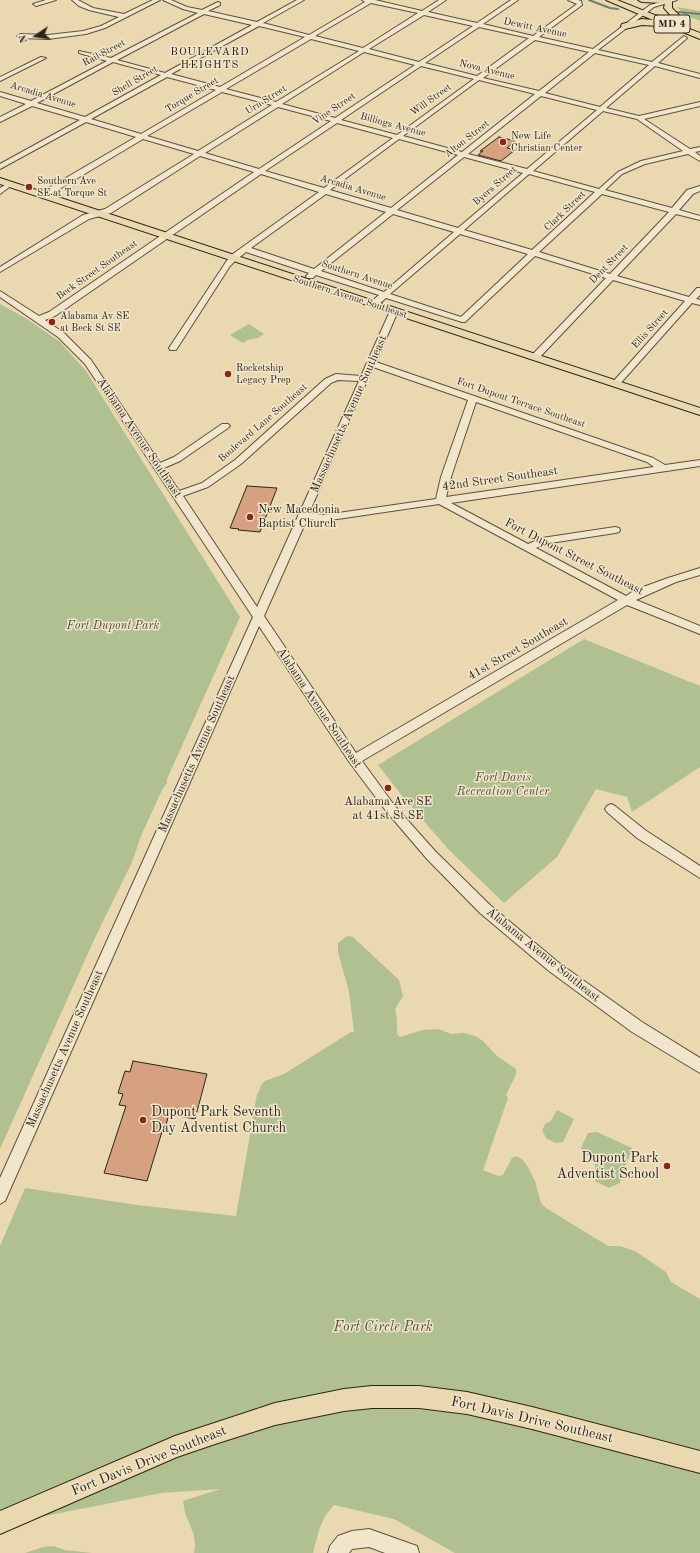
<!DOCTYPE html>
<style>
body{margin:0}
#map{position:relative;width:700px;height:1553px;overflow:hidden;background:#ead8b0;font-family:"Old Standard TT",serif}
canvas{display:block}
.north{position:absolute;left:16px;top:16px;width:40px;height:40px;-webkit-text-stroke:3px #f1e6cc;paint-order:stroke;rotate:257deg;font-size:11px;font-weight:700;line-height:16px;text-align:center;color:#2e2418}
.north::after{content:'';display:block;margin:auto;width:14px;height:18px;background:#2e2418;clip-path:polygon(50% 0,100% 100%,50% 72%,0 100%)}
</style>
<div id="map">
<canvas width="700" height="1553"></canvas>
<div class="north">N</div>
</div>
<script>
const g = document.querySelector('canvas').getContext('2d');
g.lineJoin = 'round';
function fill(path, color) {
  g.fillStyle = color;
  g.fill(path, 'evenodd');
}
function toPath(rows) {
  const path = new Path2D();
  for (const r of rows) {
    path.moveTo(r[0], r[1]);
    for (let i = 2; i < r.length; i += 2) path.lineTo(r[i], r[i + 1]);
  }
  return path;
}
function stroke(path, color, width, dash) {
  g.strokeStyle = color;
  g.lineWidth = width;
  g.lineCap = dash ? 'butt' : 'round';
  g.setLineDash(dash || []);
  g.stroke(path);
}
function write(font, color, halo, rows, align = 'center') {
  g.font = font + ' "Old Standard TT",serif';
  g.lineWidth = 3;
  g.setLineDash([]);
  g.textBaseline = 'middle';
  g.strokeStyle = halo;
  g.fillStyle = color;
  for (const [text, x, y, turn = 0] of rows) {
    g.save();
    g.translate(x, y);
    g.rotate((+turn || 0) * Math.PI / 180);
    g.textAlign = isNaN(turn) ? turn : align;
    if (halo) g.strokeText(text, 0, 0);
    g.fillText(text, 0, 0);
    g.restore();
  }
}
const green = toPath([
 [677,7,700,11,700,21,683,14],
 [0,304,27,319,60,342,86,371,240,617,167,779,167,783,162,790,141,836,132,862,93,942,0,1149],
 [249,324,264,334,258,338,248,340,243,343,230,335],
 [584,639,700,686,700,767,632,812,627,797,596,789,557,857,504,903,449,850,403,797,378,765],
 [347,936,353,937,399,980,403,996,395,1009,397,1019,397,1034,400,1037,423,1030,439,1029,451,1034,464,1033,475,1036,483,1041,497,1056,516,1069,516,1074,506,1095,508,1098,483,1170,498,1176,503,1175,512,1158,517,1156,523,1160,528,1167,535,1181,541,1203,546,1208,608,1246,620,1246,635,1251,666,1272,671,1282,700,1299,700,1553,455,1553,394,1519,334,1505,325,1516,319,1530,313,1553,194,1553,195,1545,194,1535,185,1513,183,1501,220,1489,161,1493,0,1525,0,1246,25,1188,137,1205,236,1216,257,1094,259,1092,261,1085,265,1081,284,1074,351,1032,354,1032,349,992,338,952,338,943],
 [557,1110,574,1119,563,1142,555,1143,546,1138,542,1130,546,1123,550,1122],
 [597,1132,632,1148,620,1183,609,1188,595,1181,595,1160,587,1155,581,1148,588,1133],
 [53,1546,65,1550,92,1553,25,1553,43,1547]
]);
const stream = toPath([
 [589,0,610,8,618,9],
 [678,12,700,14]
]);
const building = toPath([
 [499,137,515,141,507,148,515,150,501,161,478,155,483,151,480,151,499,137],
 [247,486,277,488,260,532,238,530,239,529,230,528,247,486],
 [133,1061,207,1074,195,1119,169,1114,166,1125,164,1125,147,1181,104,1173,126,1106,119,1105,123,1094,118,1093,125,1071,130,1072,133,1061]
]);
const minor = toPath([
 [46,0,56,0,36,6,33,4,46,0],
 [72,0,78,0,93,8,124,14,153,0,160,0,105,28,86,34,48,39,20,38,17,36,20,34,48,35,83,31,101,26,119,17,89,10,79,6,72,0],
 [163,0,171,0,187,7,202,10,218,2,220,3,220,5,208,11,257,22,297,0,304,0,263,23,309,35,365,2,362,0,375,0,422,11,439,0,446,0,428,12,477,23,511,0,518,0,483,24,533,36,577,4,568,0,578,0,581,1,582,5,539,37,593,49,650,5,668,0,677,0,654,7,598,50,652,62,684,36,687,38,686,39,658,63,700,74,700,78,655,66,606,108,639,116,700,102,700,106,644,119,690,149,700,147,700,151,695,152,700,156,700,161,688,154,645,164,622,174,605,190,672,208,687,190,700,186,700,191,693,194,679,210,700,216,700,220,676,214,617,276,689,297,697,288,700,288,700,295,696,299,700,300,700,305,692,303,618,386,612,386,611,384,685,301,613,280,538,359,532,359,531,357,532,355,606,278,535,256,465,322,462,322,386,298,377,306,371,306,371,302,379,295,316,275,313,278,307,278,306,276,309,273,246,252,236,260,230,266,176,350,170,350,169,348,230,256,319,192,261,174,55,316,45,320,64,333,91,360,160,463,174,457,222,424,228,424,230,426,228,428,180,461,164,468,179,491,202,483,235,460,325,379,336,374,361,376,390,311,394,309,398,311,376,362,653,458,665,465,700,460,700,466,451,503,528,544,542,538,615,527,619,528,620,530,619,532,615,533,544,544,536,548,626,596,635,590,668,578,700,568,700,575,676,582,636,600,700,626,700,634,627,605,362,761,394,805,435,851,490,905,559,963,642,1022,700,1058,700,1073,632,1032,549,971,480,913,427,859,386,811,350,763,259,626,5,1201,0,1204,0,1178,253,617,85,364,58,337,0,297,0,291,39,316,49,312,254,172,200,156,111,213,89,219,0,272,0,267,83,215,105,209,194,154,143,139,46,197,40,197,40,193,136,137,86,122,0,169,0,164,80,120,32,106,0,122,0,117,26,104,0,96,0,92,31,101,107,61,79,53,79,51,111,58,198,13,183,9,163,0],
 [371,3,418,13,363,48,315,36,371,3],
 [204,14,252,25,165,73,117,60,204,14],
 [424,15,473,26,419,62,369,49,424,15],
 [259,26,305,37,220,87,171,74,259,26],
 [479,27,529,38,477,76,425,63,479,27],
 [311,39,359,51,276,102,226,89,311,39],
 [535,40,589,52,539,91,483,78,535,40],
 [364,52,415,65,335,118,282,104,364,52],
 [595,53,649,65,600,107,545,93,595,53],
 [113,62,161,75,85,117,37,103,113,62],
 [421,66,474,79,397,135,341,120,421,66],
 [167,77,216,90,141,134,91,119,167,77],
 [479,80,535,94,462,152,403,136,479,80],
 [222,92,272,105,198,151,147,136,222,92],
 [541,96,597,110,527,169,468,154,541,96],
 [278,107,331,121,259,169,205,153,278,107],
 [603,111,637,119,683,151,641,161,618,172,599,189,533,171,603,111],
 [337,123,393,138,324,188,265,171,337,123],
 [399,139,458,155,391,208,330,190,399,139],
 [464,157,523,173,458,228,397,210,464,157],
 [529,174,595,192,532,250,464,230,529,174],
 [326,194,386,212,314,269,251,248,326,194],
 [602,194,669,212,610,274,539,252,602,194],
 [393,214,454,232,384,292,321,271,393,214],
 [460,234,528,254,461,317,390,294,460,234],
 [373,367,468,400,441,477,436,499,324,515,309,513,373,367],
 [338,380,359,381,257,607,183,496,208,487,241,464,331,383,338,380],
 [476,402,647,462,654,467,446,497,451,477,476,402],
 [439,504,618,600,356,753,264,616,307,519,324,521,439,504],
 [41,57,46,58,0,81,0,77,41,57],
 [10,182,12,183,12,185,0,194,0,188,10,182],
 [611,804,615,806,645,830,700,866,700,878,637,838,607,812,605,809,607,806,611,804],
 [369,1529,417,1546,419,1553,385,1553,369,1547,352,1549,349,1553,328,1553,330,1546,338,1536,352,1531,369,1529]
]);
const major = toPath([
 [0,178,700,408,700,415,0,184,0,178],
 [372,1386,419,1386,467,1392,532,1407,700,1451,700,1473,532,1429,467,1414,419,1408,372,1408,344,1411,275,1425,218,1443,177,1457,0,1534,0,1511,175,1436,275,1403,344,1389,372,1386]
]);
const highway = toPath([
 [606,0,617,0,700,33,700,39,663,24,659,26,642,25,625,29,622,28,621,26,622,24,642,19,653,20,606,0],
 [638,0,672,0,672,8,680,16,676,19,673,18,664,8,665,3,642,2,638,0]
]);
const markers = [
 [503,142,4,"#8f2418"],
 [29,187,4,"#8f2418"],
 [52,322,4,"#8f2418"],
 [228,374,4,"#8f2418"],
 [250,517,4,"#8f2418"],
 [388,788,4,"#8f2418"],
 [143,1120,4,"#8f2418"],
 [667,1166,4,"#8f2418"]
];
const farStreetnames = [
 ["Dewitt Avenue",535,28,12],
 ["Rail Street",104,53,-28],
 ["Nova Avenue",487,70,14],
 ["Shell Street",135,81,-30],
 ["Arcadia Avenue",43,95,17],
 ["Torque Street",192,95,-31],
 ["Urn Street",266,100,-32],
 ["Will Street",431,100,-36],
 ["Vine Street",334,109,-34],
 ["Billings Avenue",393,125,15],
 ["Alton Street",467,139,-38],
 ["Byers Street",495,186,-41],
 ["Arcadia Avenue",353,188,17],
 ["Clark Street",565,211,-44],
 ["Dent Street",609,264,-46],
 ["Beck Street Southeast",97,270,-35],
 ["Southern Avenue",357,275,18],
 ["Southern Avenue Southeast",350,297,18],
 ["Ellis Street",650,329,-48],
 ["Fort Dupont Terrace Southeast",521,403,19],
 ["Boulevard Lane Southeast",263,423,-41]
];
const farPoinames = [
 ["New Life",511,136],
 ["Christian Center",511,148],
 ["Southern Ave",37,181],
 ["SE at Torque St",37,193],
 ["Alabama Av SE",60,316],
 ["at Beck St SE",60,328],
 ["Rocketship",236,368],
 ["Legacy Prep",236,380]
];
const shields = [
 [672,24,36]
];
const shieldNames = [
 ["MD 4",672,24]
];
const farNeighbourhoodnames = [
 ["BOULEVARD",210,52],
 ["HEIGHTS",210,65]
];
const streetNames = [
 ["Massachusetts Avenue Southeast",349,414,-66],
 ["Alabama Avenue Southeast",139,438,56],
 ["42nd Street Southeast",500,479,-8],
 ["Fort Dupont Street Southeast",574,557,27],
 ["41st Street Southeast",518,649,-30],
 ["Alabama Avenue Southeast",319,708,56],
 ["Massachusetts Avenue Southeast",197,754,-66],
 ["Alabama Avenue Southeast",543,955,39],
 ["Massachusetts Avenue Southeast",65,1049,-66]
];
const poiNames = [
 ["New Macedonia",258,510],
 ["Baptist Church",258,524],
 ["Alabama Ave SE",388,802,"center"],
 ["at 41st St SE",388,816,"center"]
];
const parkNames = [
 ["Fort Dupont Park",113,626],
 ["Fort Davis",503,778],
 ["Recreation Center",503,792]
];
const nearPoinames = [
 ["Dupont Park Seventh",151,1112],
 ["Day Adventist Church",151,1128],
 ["Dupont Park",659,1158,"right"],
 ["Adventist School",659,1174,"right"]
];
const nearParknames = [
 ["Fort Circle Park",383,1327]
];
const nearStreetnames = [
 ["Fort Davis Drive Southeast",532,1420,13],
 ["Fort Davis Drive Southeast",149,1461,-22]
];
fill(green, '#b1c090');
stroke(stream, '#6e7e6e', 2);
fill(building, '#d5a180');
stroke(building, '#2e2418', 1);
stroke(minor, '#5d513e', 2);
stroke(major, '#2e2418', 2);
stroke(highway, '#2e2418', 2);
fill(minor, '#f1e6cc');
fill(major, '#ead8b0');
fill(highway, '#ead8b0');
for (const [x, y, r, color] of markers) {
  const dot = new Path2D();
  dot.arc(x, y, r, 0, 2 * Math.PI);
  g.fillStyle = color;
  g.fill(dot);
  stroke(dot, '#f1e6cc', 1.5);
}
write('10px', '#2e2418', '#f1e6cc', farStreetnames);
write('10px', '#2e2418', '#f1e6cc', farPoinames, 'left');
for (const [x, y, w] of shields) {
  const box = new Path2D();
  box.roundRect(x - w / 2, y - 9, w, 18, 3);
  g.fillStyle = '#f1e6cc';
  g.fill(box);
  stroke(box, '#2e2418', 1);
}
write('bold 11px', '#2e2418', null, shieldNames);
g.letterSpacing = '1px';
write('11px', '#2e2418', '#f1e6cc', farNeighbourhoodnames);
g.letterSpacing = '0px';
write('12px', '#2e2418', '#f1e6cc', streetNames);
write('12px', '#2e2418', '#f1e6cc', poiNames, 'left');
write('italic 12px', '#4f4b36', '#f1e6cc', parkNames);
write('14px', '#2e2418', '#f1e6cc', nearPoinames, 'left');
write('italic 14px', '#4f4b36', '#f1e6cc', nearParknames);
write('14px', '#2e2418', '#f1e6cc', nearStreetnames);
</script>
